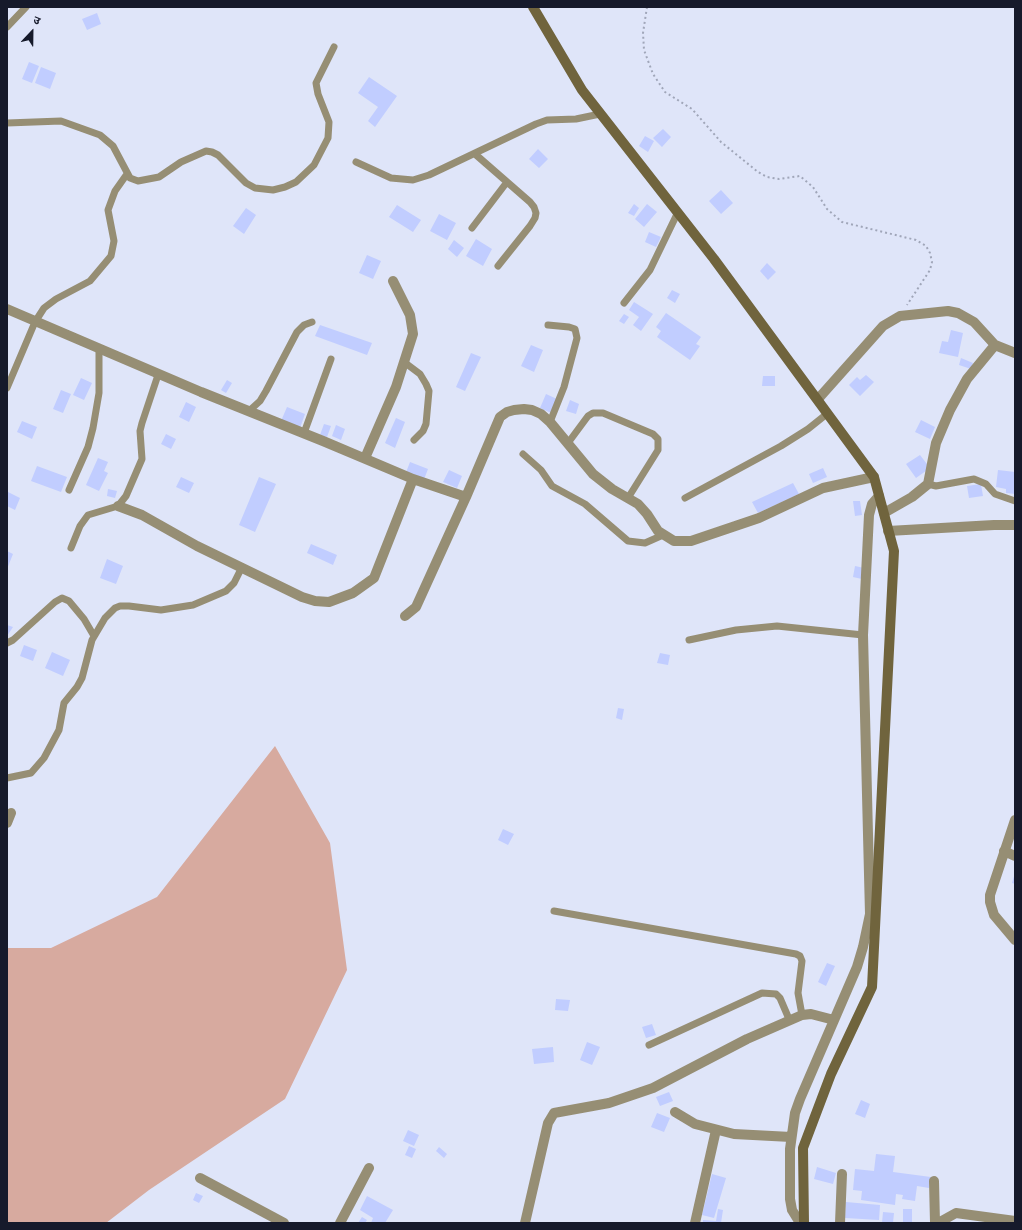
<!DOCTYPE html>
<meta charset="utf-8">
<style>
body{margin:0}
#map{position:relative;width:1022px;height:1230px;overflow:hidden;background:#dfe5f9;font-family:"Fira Sans Condensed","Noto Sans Devanagari",sans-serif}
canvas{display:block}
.frame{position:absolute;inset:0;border:8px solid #161a2b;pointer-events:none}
.north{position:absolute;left:12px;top:12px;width:40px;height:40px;-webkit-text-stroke:3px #dfe5f9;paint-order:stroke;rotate:22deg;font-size:11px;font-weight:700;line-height:16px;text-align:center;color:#161a2b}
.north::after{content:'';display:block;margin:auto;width:14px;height:18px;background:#161a2b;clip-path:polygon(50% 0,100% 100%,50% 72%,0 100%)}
</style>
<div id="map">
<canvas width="1022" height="1230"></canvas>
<div class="frame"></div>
<div class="north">उ</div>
</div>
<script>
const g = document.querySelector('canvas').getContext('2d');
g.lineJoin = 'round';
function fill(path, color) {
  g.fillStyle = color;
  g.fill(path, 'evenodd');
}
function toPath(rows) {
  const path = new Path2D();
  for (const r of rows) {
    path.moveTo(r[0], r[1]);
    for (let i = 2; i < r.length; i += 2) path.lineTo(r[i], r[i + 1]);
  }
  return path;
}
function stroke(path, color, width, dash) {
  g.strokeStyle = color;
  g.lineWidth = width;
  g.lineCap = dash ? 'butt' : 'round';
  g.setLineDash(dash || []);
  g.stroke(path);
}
const green = toPath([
 [275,746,330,843,347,970,285,1099,149,1190,106,1223,7,1223,7,948,51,948,157,897]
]);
const building = toPath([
 [97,13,101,24,87,30,82,19],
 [29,62,39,66,32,83,22,79],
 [41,67,56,73,50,89,35,83],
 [369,77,397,96,375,127,368,121,378,107,358,93],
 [663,129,671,137,662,147,653,138],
 [645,136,654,141,648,152,639,146],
 [538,149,548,159,539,168,529,159],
 [721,190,733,203,721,214,709,201],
 [634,204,639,208,634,216,628,213],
 [647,204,657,212,644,227,635,219],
 [397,205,421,220,413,232,389,217],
 [246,208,256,215,244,234,233,226],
 [439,214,456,223,447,240,430,231],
 [649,232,661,237,656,247,645,242],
 [476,239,492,249,483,266,466,256],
 [454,240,464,248,457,257,448,249],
 [367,255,381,261,373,279,359,273],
 [767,263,776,272,768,280,760,271],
 [672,290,680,294,675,303,667,298],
 [634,302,653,314,641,331,633,325,639,317,629,310],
 [666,313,701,337,696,344,700,346,690,360,657,337,661,331,656,327],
 [624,314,629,317,624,324,619,321],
 [320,325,372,343,367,355,315,336],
 [951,330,963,333,958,357,939,353,942,341,948,342],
 [531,345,543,350,534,372,521,366],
 [471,353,481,357,465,391,456,387],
 [961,358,973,363,971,369,959,365],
 [866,375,874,382,860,396,849,385,857,377,860,380],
 [763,376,775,376,775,386,762,386],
 [81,378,92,383,84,400,73,395],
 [227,380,232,383,226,393,221,390],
 [61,390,71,394,63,413,53,409],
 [546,394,557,399,551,413,540,408],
 [570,400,579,404,576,414,566,411],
 [186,402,196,407,189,422,179,417],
 [287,407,305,414,300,428,281,421],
 [396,418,405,422,395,448,385,443],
 [921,420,935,427,930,439,915,432],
 [22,421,37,427,32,439,17,432],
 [324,424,331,426,327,437,320,435],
 [336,425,345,429,341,440,332,436],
 [166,434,176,439,171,449,161,444],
 [920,455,930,468,916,478,906,464],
 [98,458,108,462,104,471,108,473,99,491,86,485],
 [410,462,428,469,423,482,405,475],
 [37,466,67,477,61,492,31,481],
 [823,468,827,477,813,483,809,474],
 [449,470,462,476,457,488,443,482],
 [998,470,1015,472,1015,494,1006,493,1006,489,996,487],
 [181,477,194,483,189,493,176,487],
 [259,477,276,484,255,532,239,525],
 [793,483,799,494,758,513,752,502],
 [981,484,983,496,969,498,967,486],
 [108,489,117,491,115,498,107,496],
 [8,492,20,498,15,510,7,506],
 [853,501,860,501,862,515,855,516],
 [311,544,337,555,333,565,307,553],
 [7,551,13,554,7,569],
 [107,559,123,566,116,584,100,578],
 [855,566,864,568,862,579,853,577],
 [7,625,13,627,7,636],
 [24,645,37,650,33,661,20,656],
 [52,652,70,660,63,676,45,668],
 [660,653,670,655,668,665,657,663],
 [618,708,624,709,622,720,616,718],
 [503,829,514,834,508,845,498,840],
 [1015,873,1015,884,1012,883],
 [827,963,835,966,826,986,818,982],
 [556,999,570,1000,568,1011,555,1010],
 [652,1024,656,1035,646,1038,642,1027],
 [587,1042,600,1047,592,1065,580,1060],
 [553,1047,554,1062,534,1064,532,1049],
 [669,1092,673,1101,660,1106,656,1097],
 [861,1100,870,1104,865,1118,855,1114],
 [657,1113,670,1118,664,1132,651,1127],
 [408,1130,419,1135,414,1146,403,1141],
 [409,1146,416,1149,412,1158,405,1155],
 [439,1147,447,1154,444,1158,436,1151],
 [876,1154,895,1156,893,1172,931,1177,929,1188,917,1186,915,1201,902,1199,903,1195,896,1194,895,1205,861,1200,862,1191,853,1190,855,1169,874,1171],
 [817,1167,836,1173,833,1184,814,1179],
 [712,1174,726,1178,714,1218,702,1215],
 [196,1193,203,1196,199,1203,193,1200],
 [367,1196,393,1210,385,1223,371,1223,373,1218,360,1210],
 [846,1202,880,1205,879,1220,845,1218],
 [718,1209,723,1210,721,1223,703,1223,703,1220,716,1221],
 [903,1209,912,1209,912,1223,903,1223],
 [883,1212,894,1213,893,1223,882,1223],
 [362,1217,367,1220,365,1223,358,1223]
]);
const path = toPath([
 [647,7,643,33,644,50,653,74,665,92,692,109,721,142,758,172,767,177,779,179,800,176,813,187,827,209,842,222,916,240,926,246,930,253,932,262,930,270,907,305]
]);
const lane = toPath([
 [7,27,26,7],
 [7,123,61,121,100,135,113,146,130,178,138,181,159,177,181,162,206,151,212,152,218,155,246,183,255,188,273,190,285,187,296,182,314,165,328,138,329,122,318,94,316,83,334,47],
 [475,154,530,202,534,207,536,213,535,218,530,226,498,266],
 [356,162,391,178,413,180,429,175,536,124,547,120,576,119,600,114],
 [472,228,507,182],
 [624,303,650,270,678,212],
 [548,325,569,327,575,329,577,338,564,387,550,422],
 [404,362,420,374,426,384,429,391,426,424,423,431,414,440],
 [7,388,35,322,44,308,56,299,90,281,111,256,114,241,108,210,115,191,127,174],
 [249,411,260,401,266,391,297,332,304,325,312,322],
 [304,433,331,359],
 [568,443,588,416,593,413,603,413,653,434,658,439,658,450,628,498],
 [523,454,541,470,552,486,585,504,628,541,645,543,663,535],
 [928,484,936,486,974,479,986,484,995,494,1015,501],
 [69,490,88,447,93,428,99,393,99,350],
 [685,498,781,446,808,429,828,413],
 [71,548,80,526,88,515,118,506,126,496,142,459,140,431,142,423,158,375],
 [689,640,736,630,777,626,863,635],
 [7,643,13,640,55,602,62,598,69,601,84,619,94,636],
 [7,778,31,773,44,758,59,730,64,703,77,687,82,678,92,640,105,618,115,608,120,606,129,606,161,610,193,605,226,591,234,583,242,567],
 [554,911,796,954,800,956,802,961,798,993,802,1015],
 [649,1045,762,993,776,994,780,998,789,1019]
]);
const street = toPath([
 [7,309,201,392,323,441,413,479,466,497,500,417,507,412,514,410,524,409,532,410,541,414,550,422,593,474,612,489,638,504,647,514,658,531,674,541,691,541,759,518,823,488,874,477],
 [818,399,883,326,900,316,948,311,958,313,974,322,995,345],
 [365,458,396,387,413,334,410,315,393,281],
 [118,506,142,515,197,546,302,597,315,601,329,602,353,593,374,578,413,479],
 [884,513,912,497,928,484,936,443,950,410,967,379,995,345,1015,353],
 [888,531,994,525,1015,525],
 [405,616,416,607,466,497],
 [1015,820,990,895,990,902,994,915,1015,940],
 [7,823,11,813],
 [1004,851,1015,856],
 [675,1112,695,1124,734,1134,791,1137],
 [200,1178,284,1223],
 [934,1181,935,1223],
 [340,1223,369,1168],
 [525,1223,548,1123,554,1113,609,1103,653,1088,747,1039,802,1015,811,1014,834,1020],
 [695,1223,716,1130],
 [800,1223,792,1210,790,1199,790,1149,795,1113,800,1099,857,967,863,947,870,914,863,635,869,515,872,504,879,496],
 [840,1223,842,1174],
 [938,1223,956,1213,1015,1221]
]);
const secondary = toPath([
 [533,7,582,90,714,259,874,477,894,551,872,987,831,1074,803,1148,804,1223]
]);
fill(green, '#d7aa9f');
fill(building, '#c1cdff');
stroke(path, '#a0a6b9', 2, [2, 3]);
stroke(lane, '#968e74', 7);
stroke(street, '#968e74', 10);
stroke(secondary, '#70643d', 10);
</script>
